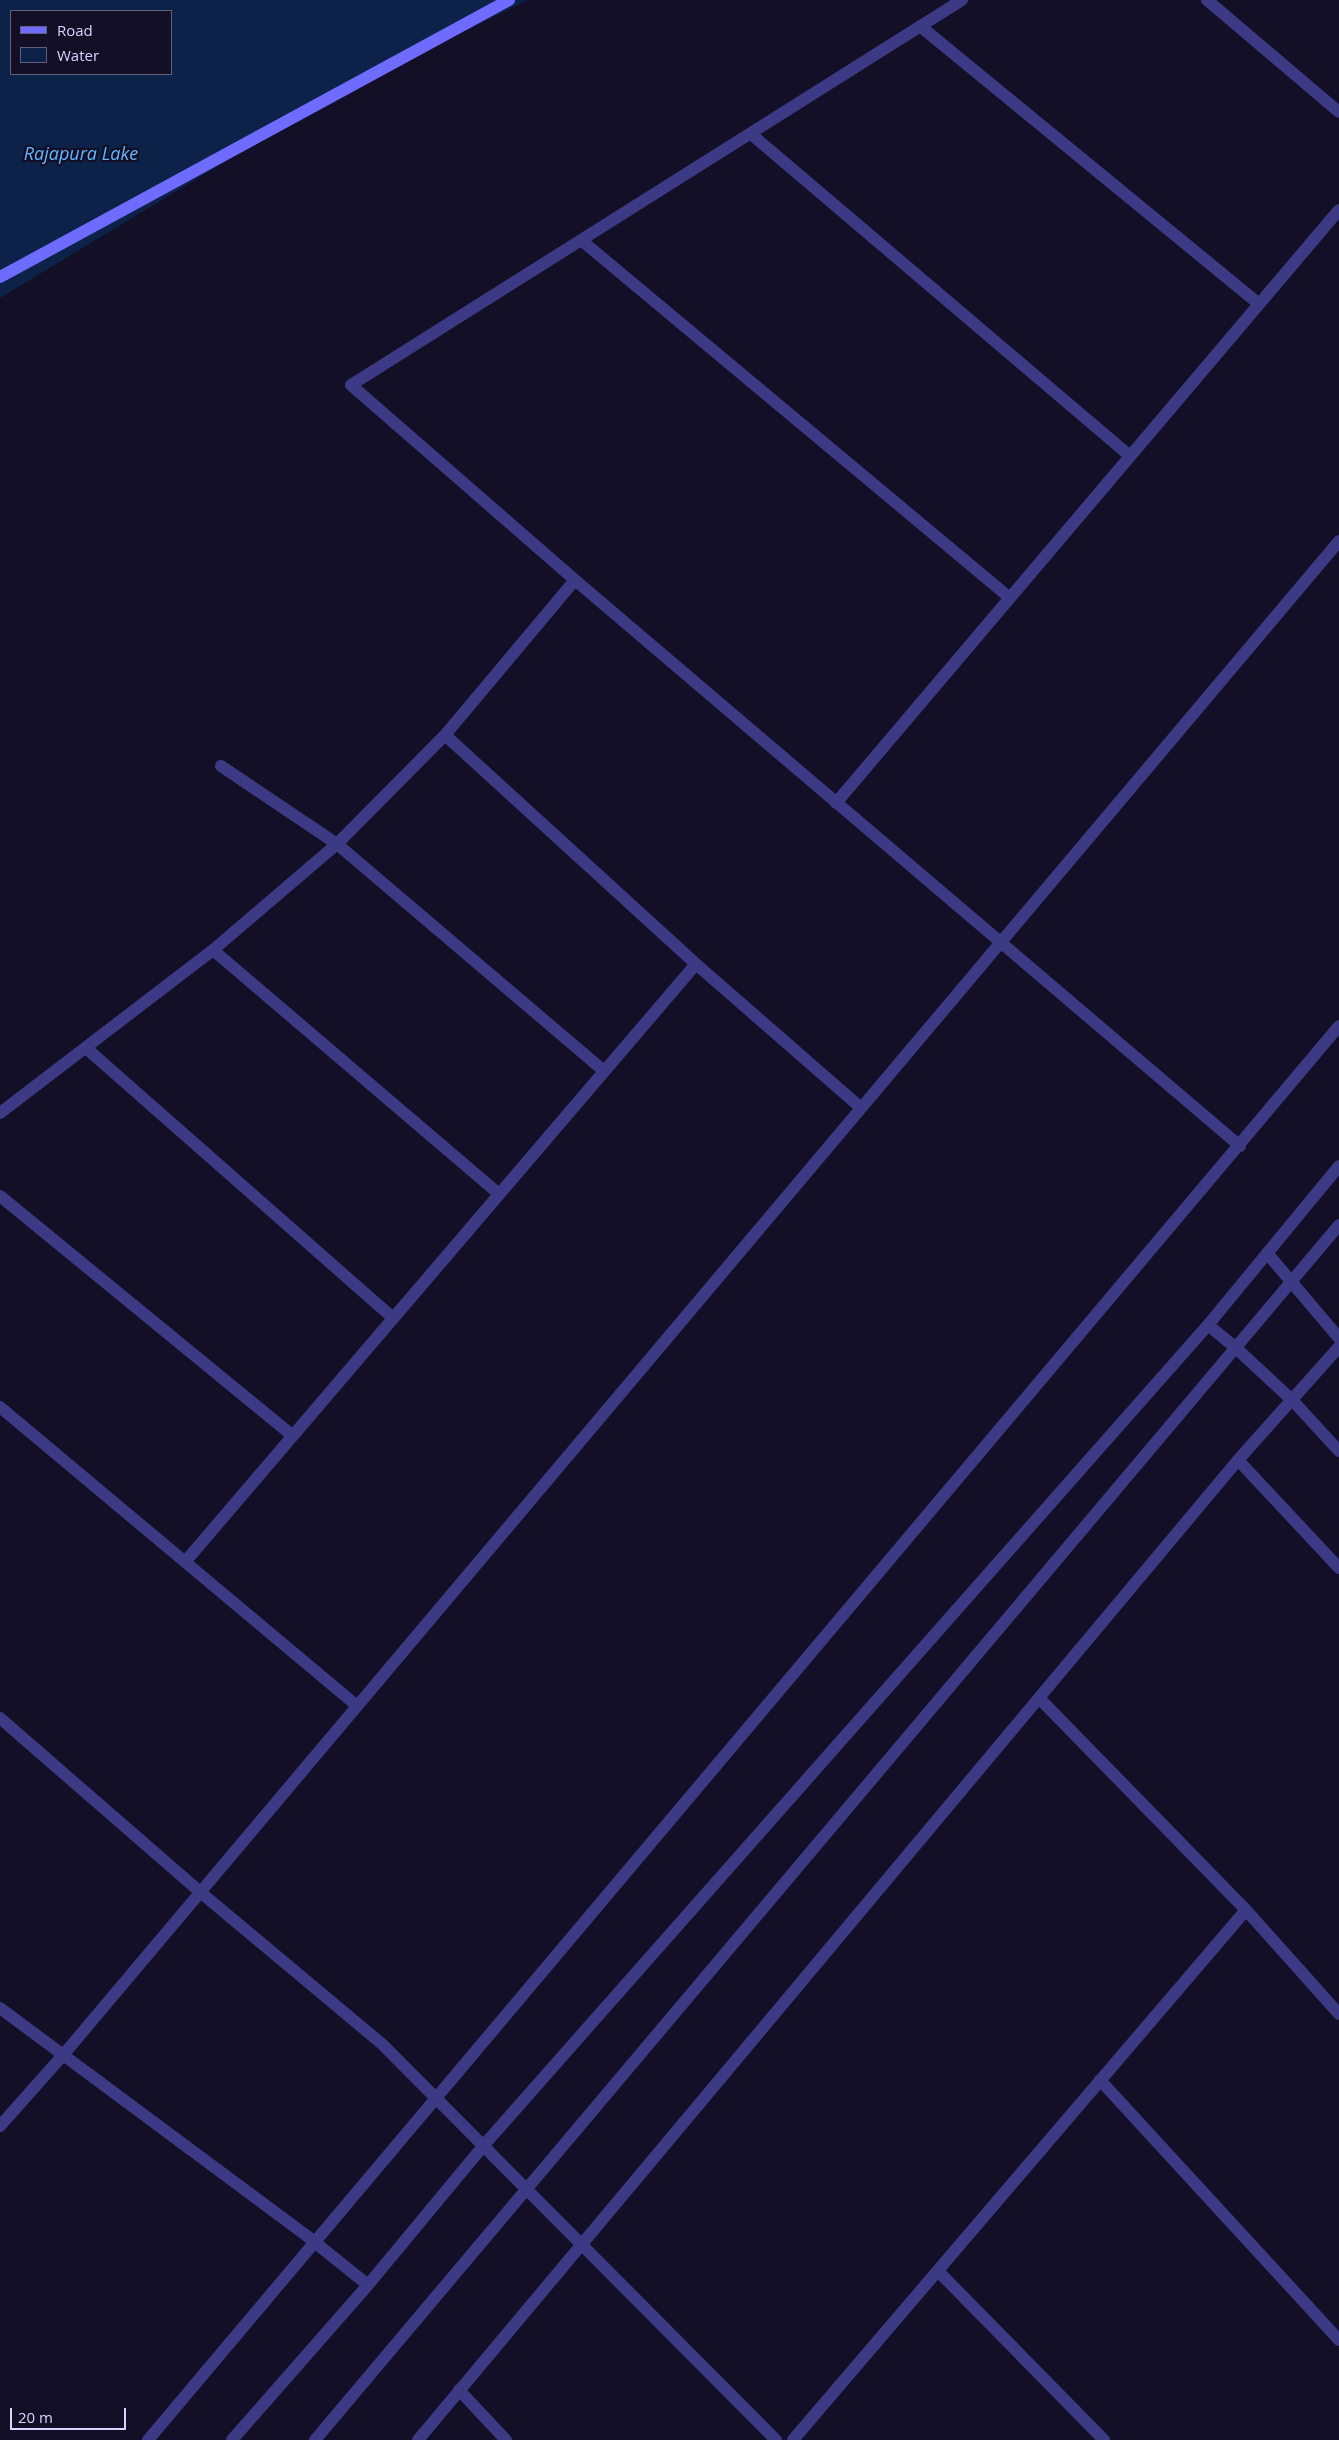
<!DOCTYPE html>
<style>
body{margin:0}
#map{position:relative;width:1339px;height:2440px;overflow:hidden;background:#130f26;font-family:"Open Sans",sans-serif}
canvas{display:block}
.legend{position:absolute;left:10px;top:10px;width:162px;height:65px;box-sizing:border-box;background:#130f26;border:1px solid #625e7d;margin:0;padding:6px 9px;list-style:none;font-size:15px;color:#d9d4ff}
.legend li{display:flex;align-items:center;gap:10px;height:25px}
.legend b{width:25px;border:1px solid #625e7d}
.scale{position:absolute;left:10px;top:2408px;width:116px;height:22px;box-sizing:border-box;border:2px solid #d9d4ff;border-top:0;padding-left:6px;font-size:15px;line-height:18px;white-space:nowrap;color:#d9d4ff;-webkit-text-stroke:4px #130f26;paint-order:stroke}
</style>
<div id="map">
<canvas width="1339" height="2440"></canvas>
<ul class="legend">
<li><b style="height:6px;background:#6f6bff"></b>Road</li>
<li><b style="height:14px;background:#0c2248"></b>Water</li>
</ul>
<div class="scale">20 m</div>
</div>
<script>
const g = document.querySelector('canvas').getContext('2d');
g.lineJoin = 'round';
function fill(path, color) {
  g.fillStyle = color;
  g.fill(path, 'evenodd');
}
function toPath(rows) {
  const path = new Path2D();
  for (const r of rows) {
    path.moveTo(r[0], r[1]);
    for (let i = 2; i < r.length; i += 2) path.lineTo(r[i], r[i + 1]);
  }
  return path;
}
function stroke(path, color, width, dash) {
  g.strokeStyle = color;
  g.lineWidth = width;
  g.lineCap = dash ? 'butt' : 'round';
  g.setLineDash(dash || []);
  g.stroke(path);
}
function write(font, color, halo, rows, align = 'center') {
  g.font = font + ' "Open Sans",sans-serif';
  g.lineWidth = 4.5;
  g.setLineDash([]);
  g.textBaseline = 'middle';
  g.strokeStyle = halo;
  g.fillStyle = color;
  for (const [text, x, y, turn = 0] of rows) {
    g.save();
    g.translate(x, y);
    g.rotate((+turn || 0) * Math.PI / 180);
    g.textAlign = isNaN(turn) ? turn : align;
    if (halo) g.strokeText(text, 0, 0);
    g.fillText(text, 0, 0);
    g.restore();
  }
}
const water = toPath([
 [0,0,528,0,340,92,0,298],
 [11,11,171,11,171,74,11,74]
]);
const street = toPath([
 [1207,0,1339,112],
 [920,26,1259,304],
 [751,134,1130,456],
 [581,240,1010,598],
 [575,580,351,385,962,0],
 [445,735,696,964],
 [221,766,337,844,604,1071],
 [836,803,1339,210],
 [213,950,499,1194],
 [86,1048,393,1318],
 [0,1113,213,950,337,844,445,735,575,580,1240,1146],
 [0,1196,293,1436],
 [1267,1253,1339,1338],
 [1208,1325,1236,1348,1293,1401,1339,1451],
 [0,1407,356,1705],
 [1238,1460,1339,1568],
 [185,1562,696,964,860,1107],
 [1039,1698,1246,1910],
 [0,1718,199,1891,382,2044,776,2440],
 [0,2008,307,2236,368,2285],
 [1100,2080,1339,2340],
 [0,2126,64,2054,1339,541],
 [938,2271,1104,2440],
 [459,2390,506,2440],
 [148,2440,1339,1026],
 [232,2440,368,2285,484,2145,1208,1325,1339,1166],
 [315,2440,1339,1225],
 [418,2440,1238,1460,1339,1347],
 [793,2440,1246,1910,1339,2014]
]);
const secondary = toPath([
 [0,277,509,0]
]);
const waterNames = [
 ["Rajapura Lake",81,155]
];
fill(water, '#0c2248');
stroke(street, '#3d3a85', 12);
stroke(secondary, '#6f6bff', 12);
write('italic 18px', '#62b6ff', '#130f26', waterNames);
</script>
